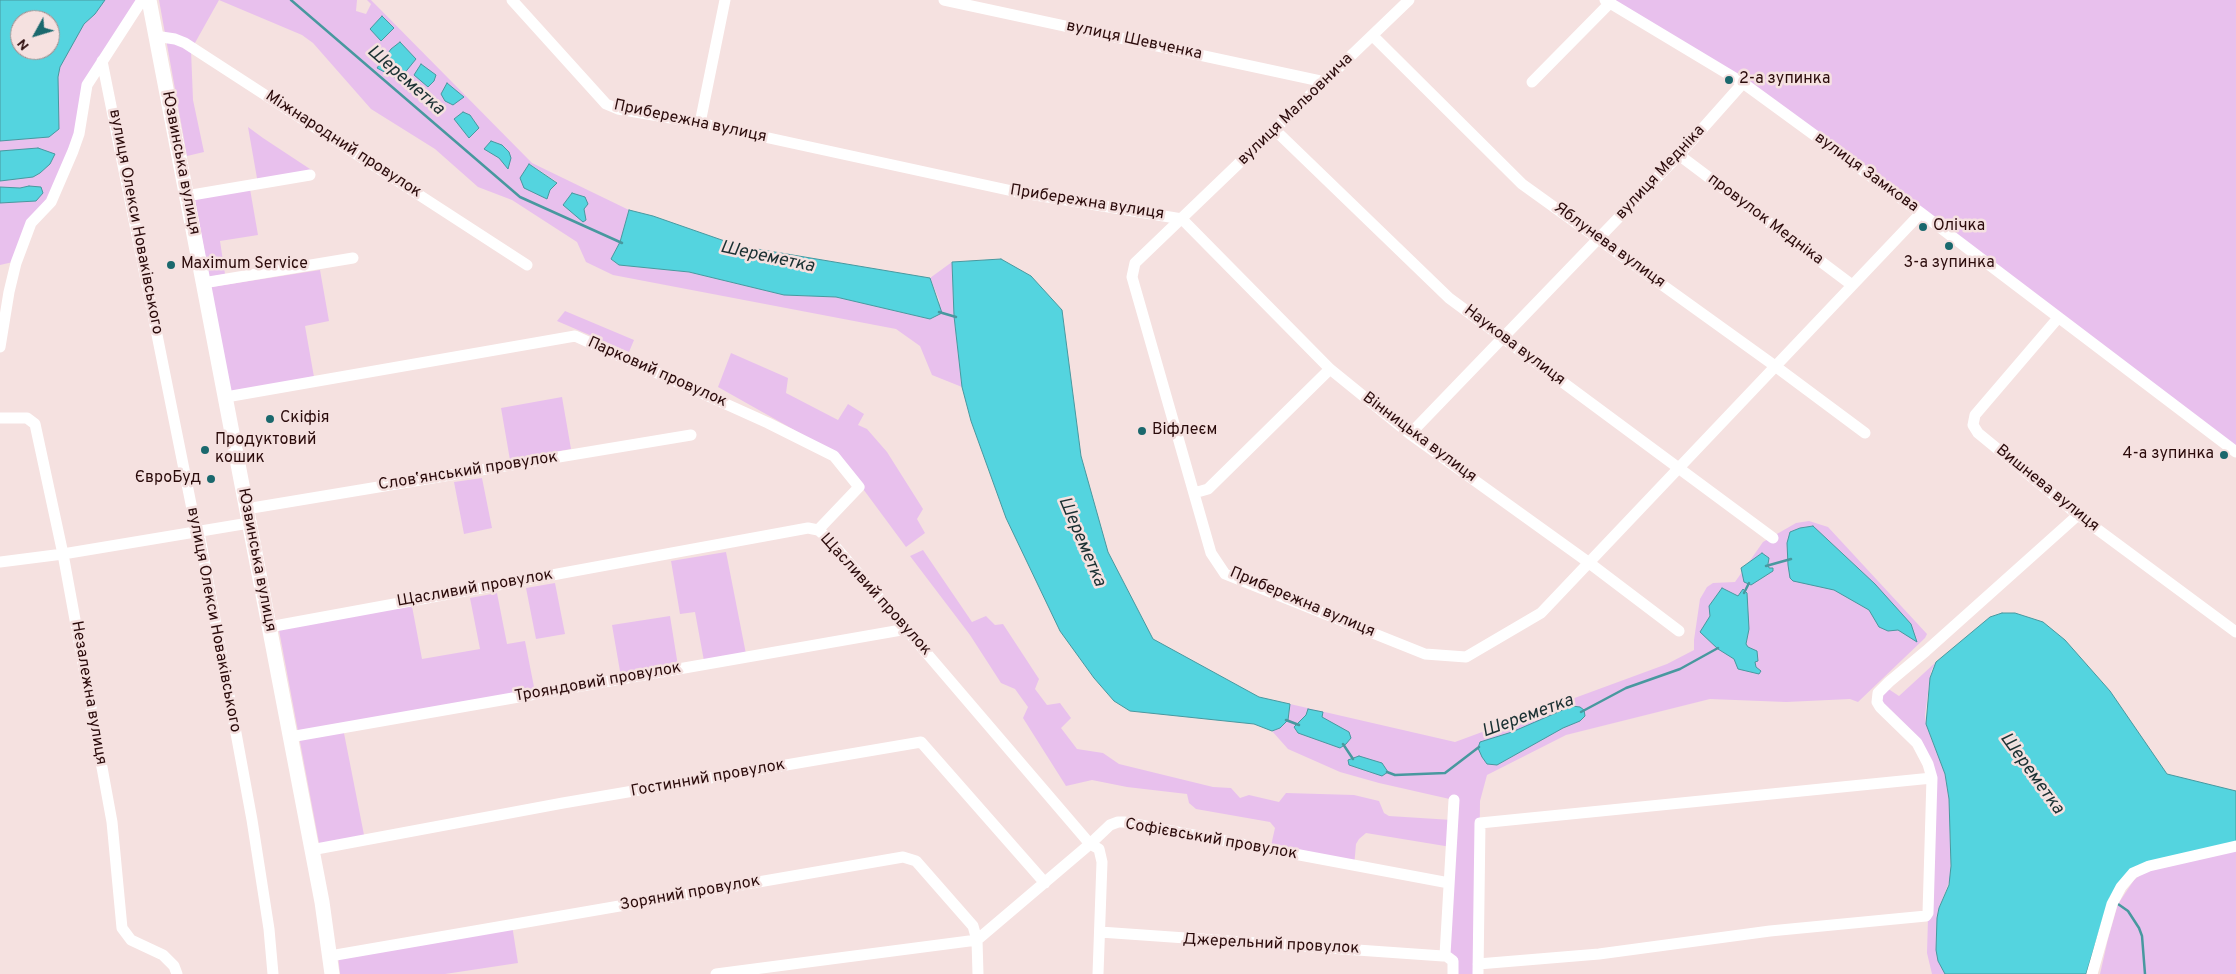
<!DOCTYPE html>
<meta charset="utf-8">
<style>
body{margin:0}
#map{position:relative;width:2236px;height:974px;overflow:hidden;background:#f5e1e0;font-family:Overpass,sans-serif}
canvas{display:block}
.north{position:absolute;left:10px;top:10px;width:50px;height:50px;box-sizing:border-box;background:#f5e1e0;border:1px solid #a48b8b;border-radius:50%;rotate:231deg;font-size:14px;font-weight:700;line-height:20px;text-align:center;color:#2b0b0b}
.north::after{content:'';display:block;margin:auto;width:18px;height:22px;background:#1a686d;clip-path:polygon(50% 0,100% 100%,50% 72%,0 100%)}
</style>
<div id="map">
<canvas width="2236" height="974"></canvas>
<div class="north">N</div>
</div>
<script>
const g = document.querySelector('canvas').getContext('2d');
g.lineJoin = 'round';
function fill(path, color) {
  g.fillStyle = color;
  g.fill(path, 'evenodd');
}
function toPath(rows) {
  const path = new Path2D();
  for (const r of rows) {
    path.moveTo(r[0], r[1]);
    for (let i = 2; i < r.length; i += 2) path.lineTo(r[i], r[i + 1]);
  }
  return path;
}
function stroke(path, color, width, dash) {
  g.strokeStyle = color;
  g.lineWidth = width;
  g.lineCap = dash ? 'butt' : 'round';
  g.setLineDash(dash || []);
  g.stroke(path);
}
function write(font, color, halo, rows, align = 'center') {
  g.font = font + ' Overpass,sans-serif';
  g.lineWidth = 5;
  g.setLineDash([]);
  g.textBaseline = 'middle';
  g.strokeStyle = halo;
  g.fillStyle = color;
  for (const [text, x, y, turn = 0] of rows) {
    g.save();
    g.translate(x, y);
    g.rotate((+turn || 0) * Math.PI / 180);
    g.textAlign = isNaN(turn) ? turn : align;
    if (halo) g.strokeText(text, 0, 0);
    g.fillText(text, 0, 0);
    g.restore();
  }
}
const green = toPath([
 [0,0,141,0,89,80,73,151,13,262,0,265],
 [20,20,50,20,50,50,20,50],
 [159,0,357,0,356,11,366,14,371,4,367,0,371,0,532,163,629,210,620,242,611,259,619,265,689,272,784,295,836,297,930,319,940,302,930,278,952,262,954,316,962,387,932,375,920,346,896,329,613,275,586,262,577,242,512,200,478,187,435,149,371,109,313,43,302,35,219,0,191,50,193,100,204,152,187,156],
 [530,164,557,182,550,190,546,199],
 [1605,0,2236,0,2236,452,1743,83],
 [248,127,263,138,313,171,258,184],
 [250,189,258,235,220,241,225,274,209,277,195,199],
 [320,270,329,321,305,326,314,377,230,392,211,287],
 [565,311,634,340,629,352,557,321],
 [731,353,788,378,786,393,838,420,848,404,864,414,858,425,867,429,887,452,923,509,917,519,925,533,906,547,855,478,828,449,718,387],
 [562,397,571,449,510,460,501,408],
 [482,478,492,528,464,534,454,482],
 [1809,521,1828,527,1927,634,1925,638,1858,702,1850,699,1786,702,1710,699,1566,735,1487,775,1480,801,1478,974,1453,974,1445,955,1451,847,1366,833,1359,839,1356,844,1354,867,1270,850,1275,828,1270,822,1196,809,1189,803,1187,794,1127,787,1092,780,1066,786,1023,718,1028,707,1015,689,1001,683,970,635,910,556,923,550,972,622,986,616,995,625,1003,624,1039,679,1035,689,1047,705,1060,703,1071,718,1061,728,1077,749,1103,753,1119,764,1213,787,1231,788,1240,798,1249,795,1279,802,1286,793,1354,795,1379,801,1384,813,1389,816,1452,820,1454,800,1379,783,1340,772,1288,749,1272,731,1280,728,1288,720,1290,704,1455,742,1667,664,1694,650,1694,640,1700,599,1707,587,1713,583,1735,582,1763,542,1796,523],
 [726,552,746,654,704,661,695,612,680,614,671,561],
 [555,583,565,634,536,639,526,588],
 [497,593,507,644,525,641,535,692,343,728,365,840,320,848,278,625,411,601,422,659,480,649,470,598],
 [670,616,678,666,621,677,612,625],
 [1936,662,1931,671,1925,715,1926,724,1945,774,1949,799,1951,877,1939,908,1936,932,1938,961,1945,974,1932,974,1927,953,1932,778,1928,764,1886,714,1878,693,1884,686,1899,696],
 [2236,851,2236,974,2100,974,2108,939,2118,904,2134,880,2144,872],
 [512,925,518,963,445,974,340,974,338,955]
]);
const water = toPath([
 [0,0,105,0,95,14,84,24,60,67,58,77,59,129,49,137,0,141,0,0],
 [20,20,50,20,50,50,20,50,20,20],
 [382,16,394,28,381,41,370,29,382,16],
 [400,42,416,59,399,80,377,68,391,49,400,42],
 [421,64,436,75,434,81,428,87,414,75,421,64],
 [447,83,464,97,453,105,445,101,441,94,447,83],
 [463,112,470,115,479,128,469,138,454,119,463,112],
 [491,141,502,145,509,152,511,158,508,169,499,158,484,149,491,141],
 [38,148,55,154,50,164,40,173,33,177,0,181,0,151,38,148],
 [529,164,557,183,550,190,547,199,524,188,520,178,529,164],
 [29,186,41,187,43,193,36,201,0,203,0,187,20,188,29,186],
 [572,193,585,197,588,204,584,209,586,220,583,222,563,205,572,193],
 [629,210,653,216,739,246,930,278,942,313,930,319,836,297,784,295,689,272,619,265,611,259,620,242,629,210],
 [1001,259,1031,276,1062,310,1081,456,1108,552,1153,639,1259,697,1290,704,1288,720,1280,728,1272,731,1254,724,1130,711,1114,701,1094,678,1060,631,1006,518,971,421,962,387,954,316,952,262,1001,259],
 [1813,526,1875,584,1911,624,1917,642,1898,630,1888,631,1879,627,1869,610,1834,590,1793,581,1790,578,1788,565,1787,543,1790,532,1800,528,1813,526],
 [1762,553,1769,558,1768,564,1769,568,1773,568,1773,571,1751,585,1744,582,1741,568,1762,553],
 [1722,588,1738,596,1743,589,1747,593,1749,629,1746,644,1748,647,1757,651,1758,661,1755,662,1756,667,1761,671,1759,674,1738,669,1734,659,1718,649,1700,632,1710,616,1709,606,1722,588],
 [2002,613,2015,613,2043,622,2065,640,2110,691,2167,774,2236,791,2236,843,2138,866,2110,897,2086,974,1945,974,1938,961,1936,950,1937,918,1939,908,1949,885,1951,866,1949,799,1945,774,1926,724,1930,678,1936,662,1990,617,2002,613],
 [1572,706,1580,707,1584,710,1585,716,1580,721,1563,728,1497,765,1487,764,1482,757,1478,748,1480,742,1512,732,1572,706],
 [1308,709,1323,712,1322,717,1349,732,1351,738,1346,744,1340,748,1298,733,1294,727,1306,715,1308,709],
 [1359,756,1382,763,1388,772,1382,776,1349,765,1348,760,1359,756]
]);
const stream = toPath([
 [291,0,520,197,622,243],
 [939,312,956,317],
 [1766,566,1791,559],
 [1744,593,1749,583],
 [1581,712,1626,688,1680,669,1718,648],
 [1286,720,1299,725],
 [1343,744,1353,759],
 [1387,772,1395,775,1445,773,1479,747],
 [2118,904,2128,911,2139,928,2142,936,2145,974]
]);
const minor = toPath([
 [512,0,606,104,618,109,700,123,1017,192,1182,219],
 [944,0,1325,82],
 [1409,0,1135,263,1132,277,1211,553,1225,574,1425,654,1466,657,1541,613,1921,213],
 [1605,0,1743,83,1921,213,2236,452],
 [155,36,175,39,185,43,527,265],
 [1373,36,1522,184,1775,366,1865,433],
 [102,61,194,519,199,532,252,820,269,929,273,974],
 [1532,82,1610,3],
 [700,123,725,0],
 [1275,130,1449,298,1773,538],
 [1679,155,1852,285],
 [186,196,310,175],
 [1182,219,1330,369,1410,434,1588,562,1679,631],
 [203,283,353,258],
 [2058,318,1975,415,1973,425,1978,433,2078,515,2236,632],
 [0,347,9,292,16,263,31,223,51,202,73,151,79,134,87,85,142,0],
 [226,397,575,336,768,423,834,456,859,487,818,530],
 [0,418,27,418,35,424,63,554,112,822,122,928,131,940,163,955,174,966,177,974],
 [1410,434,1679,155,1743,83],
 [1194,493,1208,489,1330,369],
 [246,509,691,435],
 [0,562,63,554,249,523],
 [269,627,808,528,818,530,828,538,1090,844,1099,849,1102,862,1098,974],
 [290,737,907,629],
 [311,850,563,803,921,742,1045,883],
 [1100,932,1443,956],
 [330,956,903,857,916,861,973,926,977,940,978,974],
 [1478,964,1599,954,1770,931,1926,916,1928,913,1932,778,1928,764,1917,743,1880,707,1877,702,1878,693,1889,682,1926,651,2078,515],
 [716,974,977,940,1090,844,1110,825,1118,822,1124,822,1449,883],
 [1453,974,1453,961,1445,955,1454,800],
 [1478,974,1480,823,1932,778],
 [2092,974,2112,904,2121,887,2133,873,2149,866,2236,846]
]);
const major = toPath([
 [149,0,322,902,332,974]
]);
const markers = [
 [1729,80,5,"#1a686d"],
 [1923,227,5,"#1a686d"],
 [1949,246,5,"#1a686d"],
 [171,265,5,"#1a686d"],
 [270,419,5,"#1a686d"],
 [1142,431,5,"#1a686d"],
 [205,450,5,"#1a686d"],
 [2224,455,5,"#1a686d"],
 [211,479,5,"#1a686d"]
];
const streetNames = [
 ["вулиця Шевченка",1134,41,12],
 ["вулиця Мальовнича",1296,110,-44],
 ["Прибережна вулиця",690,122,12],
 ["Міжнародний провулок",343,145,33],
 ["Юзвинська вулиця",180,163,79],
 ["вулиця Медніка",1661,173,-47],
 ["вулиця Замкова",1866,173,36],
 ["Прибережна вулиця",1087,203,9],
 ["провулок Медніка",1765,220,37],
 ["вулиця Олекси Новаківського",135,222,79],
 ["Яблунева вулиця",1609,246,36],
 ["Наукова вулиця",1514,346,37],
 ["Парковий провулок",657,373,24],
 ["Вінницька вулиця",1419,438,37],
 ["Словʼянський провулок",468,472,-9],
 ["Вишнева вулиця",2047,489,39],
 ["Юзвинська вулиця",256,560,79],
 ["Щасливий провулок",475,589,-10],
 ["Щасливий провулок",875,595,48],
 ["Прибережна вулиця",1302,603,23],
 ["вулиця Олекси Новаківського",213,620,79],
 ["Трояндовий провулок",598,683,-10],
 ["Незалежна вулиця",88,693,80],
 ["Гостинний провулок",708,779,-10],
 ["Софієвський провулок",1211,840,10],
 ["Зоряний провулок",690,894,-10],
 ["Джерельний провулок",1271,945,3]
];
const poiNames = [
 ["2-а зупинка",1739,80],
 ["Олічка",1933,227],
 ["3-а зупинка",1949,264,"center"],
 ["Maximum Service",181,265],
 ["Скіфія",280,419],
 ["Віфлеєм",1152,431],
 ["Продуктовий",215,441],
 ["кошик",215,459],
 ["4-а зупинка",2214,455,"right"],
 ["ЄвроБуд",201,479,"right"]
];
const waterNames = [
 ["Шереметка",405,81,41],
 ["Шереметка",767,258,12],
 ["Шереметка",1081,542,67],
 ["Шереметка",1528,717,-20],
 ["Шереметка",2031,774,54]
];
fill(green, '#e8c0ed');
fill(water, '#54d4df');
stroke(water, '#48989f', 1);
stroke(stream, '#48989f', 2.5);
stroke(minor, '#fff', 11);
stroke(major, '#fff', 15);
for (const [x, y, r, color] of markers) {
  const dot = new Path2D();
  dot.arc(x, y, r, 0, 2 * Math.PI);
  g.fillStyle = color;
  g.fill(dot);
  stroke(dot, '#f5e1e0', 2);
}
write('16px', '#2b0b0b', '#f5e1e0', streetNames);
write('16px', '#2b0b0b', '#f5e1e0', poiNames, 'left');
write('italic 18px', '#1a3032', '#f5e1e0', waterNames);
</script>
